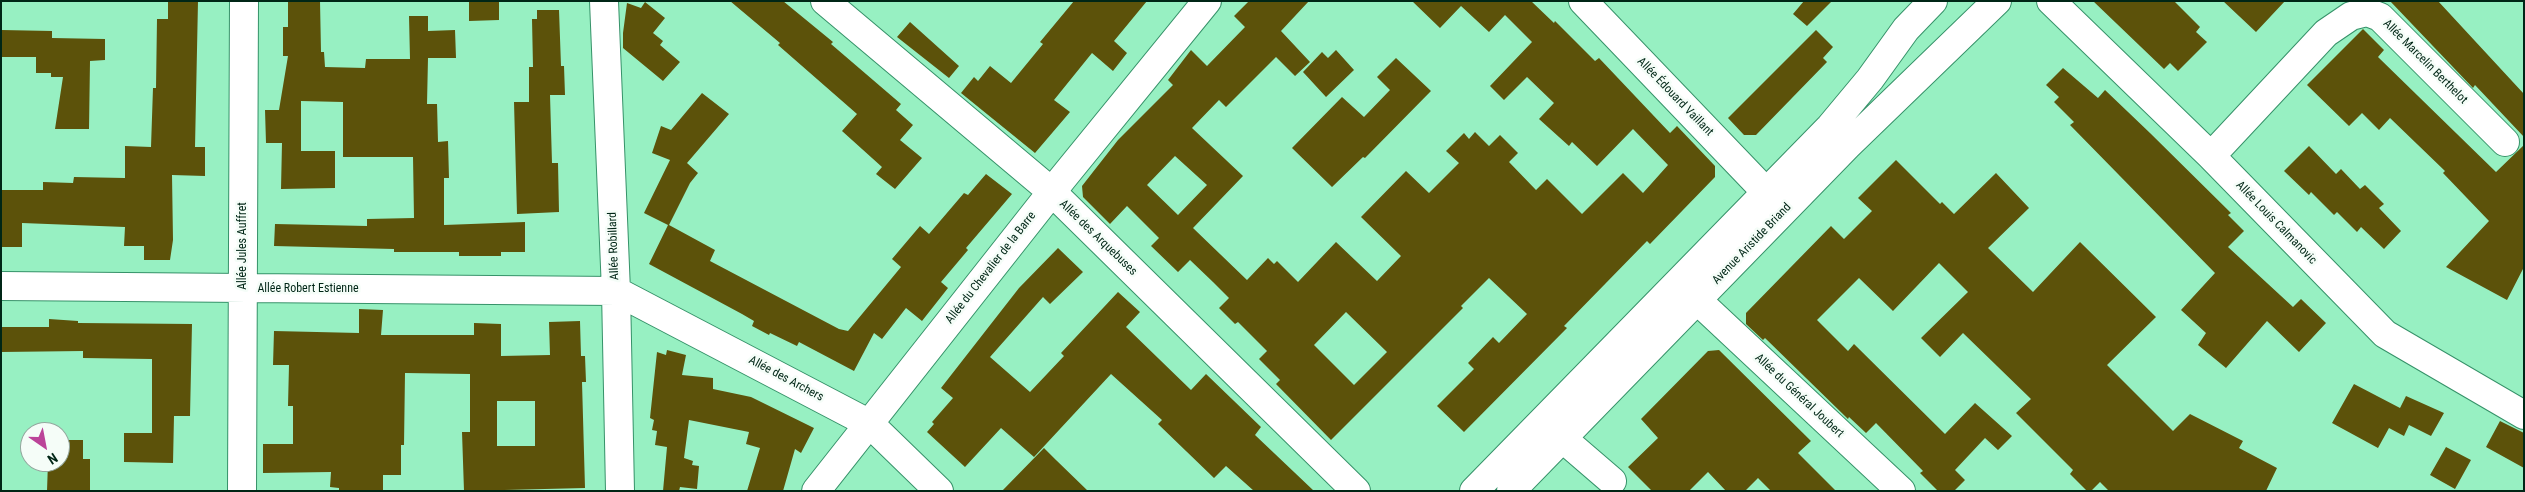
<!DOCTYPE html>
<meta charset="utf-8">
<style>
body{margin:0}
#map{position:relative;width:2525px;height:492px;overflow:hidden;background:#97f0c2;font-family:"Roboto Condensed",sans-serif}
canvas{display:block}
.frame{position:absolute;inset:0;border:2px solid #002616;pointer-events:none}
.north{position:absolute;left:20px;top:422px;width:50px;height:50px;box-sizing:border-box;background:#f5fdf8;border:1px solid #93a79e;border-radius:50%;rotate:147deg;font-size:14px;font-weight:700;line-height:20px;text-align:center;color:#002616}
.north::after{content:'';display:block;margin:auto;width:18px;height:22px;background:#b49;clip-path:polygon(50% 0,100% 100%,50% 72%,0 100%)}
</style>
<div id="map">
<canvas width="2525" height="492"></canvas>
<div class="frame"></div>
<div class="north">N</div>
</div>
<script>
const g = document.querySelector('canvas').getContext('2d');
g.lineJoin = 'round';
function fill(path, color) {
  g.fillStyle = color;
  g.fill(path, 'evenodd');
}
function toPath(rows) {
  const path = new Path2D();
  for (const r of rows) {
    path.moveTo(r[0], r[1]);
    for (let i = 2; i < r.length; i += 2) path.lineTo(r[i], r[i + 1]);
  }
  return path;
}
function stroke(path, color, width, dash) {
  g.strokeStyle = color;
  g.lineWidth = width;
  g.lineCap = dash ? 'butt' : 'round';
  g.setLineDash(dash || []);
  g.stroke(path);
}
function write(font, color, halo, rows, align = 'center') {
  g.font = font + ' "Roboto Condensed",sans-serif';
  g.lineWidth = 5;
  g.setLineDash([]);
  g.textBaseline = 'middle';
  g.strokeStyle = halo;
  g.fillStyle = color;
  for (const [text, x, y, turn = 0] of rows) {
    g.save();
    g.translate(x, y);
    g.rotate((+turn || 0) * Math.PI / 180);
    g.textAlign = isNaN(turn) ? turn : align;
    if (halo) g.strokeText(text, 0, 0);
    g.fillText(text, 0, 0);
    g.restore();
  }
}
const building = toPath([
 [168,1,198,1,195,147,205,147,205,176,172,175,173,240,170,260,144,260,144,246,124,246,125,227,22,223,22,247,1,247,1,190,43,190,43,182,73,183,74,177,125,178,125,146,151,147,153,88,156,88,157,19,168,19],
 [288,1,320,1,321,52,324,52,325,67,365,68,366,59,410,59,409,16,428,16,428,31,455,30,456,58,428,58,427,104,437,104,438,142,448,141,449,178,444,178,444,225,525,222,525,252,501,252,501,256,459,256,459,252,394,252,394,249,274,246,275,224,367,226,367,219,414,218,413,157,343,157,343,102,301,101,301,151,335,151,335,188,281,189,282,143,266,143,265,110,279,110,288,56,283,56,283,27,288,27],
 [469,1,499,1,499,20,469,21],
 [730,1,783,1,833,42,831,44,901,104,896,110,913,125,900,140,922,158,895,189,876,174,882,167,842,131,857,114,778,45,780,43],
 [1074,1,1147,1,1114,41,1127,53,1113,71,1092,53,1054,100,1070,112,1035,153,961,93,974,77,978,81,990,66,1011,83,1043,44,1040,42],
 [1249,1,1309,1,1281,31,1310,62,1295,76,1276,57,1226,107,1219,100,1192,128,1243,176,1193,228,1247,280,1268,258,1274,264,1277,261,1298,282,1336,242,1377,281,1401,256,1361,217,1406,171,1429,193,1459,163,1446,151,1464,133,1469,139,1475,132,1489,146,1500,135,1518,153,1509,162,1536,190,1547,179,1582,214,1623,173,1643,193,1668,165,1633,129,1597,166,1572,142,1569,146,1539,119,1554,103,1527,77,1504,100,1490,86,1532,42,1505,15,1489,32,1461,6,1440,28,1412,1,1531,1,1554,23,1555,21,1595,61,1599,58,1670,133,1677,126,1715,166,1715,177,1650,244,1647,241,1564,326,1567,328,1464,432,1437,406,1474,369,1468,363,1493,337,1499,343,1527,314,1489,278,1461,306,1463,308,1331,440,1276,384,1280,380,1259,359,1267,351,1238,322,1235,324,1219,308,1229,298,1213,282,1190,260,1178,272,1151,246,1159,238,1127,206,1110,224,1083,197,1082,186,1118,140,1173,85,1168,80,1191,50,1207,66,1245,27,1234,16],
 [1175,156,1207,185,1178,215,1147,185],
 [1346,312,1387,352,1354,385,1314,345],
 [1804,1,1832,1,1807,26,1793,14],
 [2093,1,2174,1,2200,27,2196,32,2207,42,2178,71,2170,63,2164,69],
 [2223,1,2285,1,2256,32],
 [2390,1,2438,1,2524,94,2524,137,2475,85,2473,88],
 [645,2,665,18,653,33,663,41,660,45,680,62,663,81,623,48,623,33,627,3,641,8],
 [537,10,559,10,561,66,564,66,565,95,550,95,552,163,558,163,559,212,517,214,514,102,529,102,529,67,533,67,532,19,537,19],
 [910,22,959,66,949,78,897,37],
 [2363,29,2384,50,2378,57,2496,172,2524,145,2524,267,2507,300,2446,267,2489,221,2443,173,2445,171,2390,118,2379,130,2362,113,2349,126,2307,85],
 [1,30,52,31,52,38,105,39,105,60,90,61,89,129,55,129,63,77,51,77,51,73,36,73,36,57,1,57],
 [1816,30,1833,47,1823,58,1827,62,1756,135,1744,135,1728,118],
 [1336,50,1354,70,1326,97,1303,72,1322,52,1328,58],
 [1396,58,1431,91,1365,158,1363,157,1332,187,1292,148,1342,97,1364,117,1390,90,1377,77],
 [2063,68,2098,98,2105,90,2150,133,2231,213,2228,215,2244,231,2228,247,2293,307,2301,299,2326,323,2299,352,2267,321,2226,368,2198,345,2206,333,2181,310,2215,273,2070,125,2074,122,2054,102,2059,97,2046,85],
 [702,93,729,114,687,163,698,173,690,183,669,225,715,250,710,261,839,329,848,331,901,267,892,259,920,226,929,234,964,193,968,195,986,174,1012,194,966,248,968,250,941,282,948,288,922,321,906,308,882,339,874,333,854,371,799,342,797,346,770,333,769,335,752,326,754,321,742,314,649,264,668,225,644,213,670,160,652,153,661,126,671,130],
 [2309,146,2336,174,2341,169,2360,189,2365,185,2384,204,2379,208,2401,231,2384,249,2361,227,2357,232,2337,212,2334,215,2311,192,2309,195,2284,171],
 [1896,160,1940,204,1942,202,1954,214,1996,173,2029,208,1988,248,2033,292,2080,242,2156,317,2107,365,2173,431,2190,414,2243,441,2239,448,2277,468,2266,491,2109,491,2100,482,2091,491,2087,491,2070,474,2073,470,2016,413,2031,399,1963,333,1940,357,1921,338,1968,292,1939,263,1893,311,1859,278,1817,320,1848,351,1854,344,1945,434,1975,403,2012,436,1998,450,1985,438,1955,470,1965,480,1954,491,1938,491,1920,473,1923,471,1876,423,1866,433,1849,417,1848,419,1765,338,1763,340,1746,324,1746,313,1831,226,1844,239,1872,211,1858,198],
 [1058,248,1083,272,1050,304,1043,297,990,357,1030,392,1064,356,1061,353,1118,292,1140,312,1126,327,1191,390,1206,374,1261,427,1255,435,1314,491,1254,491,1226,466,1214,478,1158,424,1162,420,1111,374,1034,457,1001,428,965,467,927,432,934,424,932,422,953,398,941,388,1019,288],
 [359,309,383,310,381,335,474,335,474,323,501,324,501,356,550,355,549,322,580,321,581,356,585,356,586,382,582,382,585,488,464,491,462,432,470,432,470,374,405,373,404,445,401,445,401,475,383,475,383,491,339,491,339,488,330,487,331,472,263,473,263,444,293,444,293,406,288,406,289,365,273,365,274,331,359,333],
 [497,401,535,401,535,446,497,446],
 [49,319,78,321,78,323,192,324,190,416,174,416,173,463,124,462,124,433,152,433,152,359,83,358,83,351,1,352,1,327,49,327],
 [667,350,686,355,682,375,713,378,713,389,751,397,814,428,801,453,795,449,783,491,747,491,760,448,746,444,749,432,689,420,684,458,693,461,692,465,699,466,697,489,680,487,679,491,663,491,667,447,655,445,657,431,652,430,654,420,650,418,657,352,666,355],
 [1719,350,1811,441,1798,453,1836,491,1771,491,1758,478,1745,491,1726,491,1708,472,1689,491,1652,491,1628,467,1658,438,1641,419,1708,351],
 [2354,384,2400,408,2406,396,2444,413,2431,436,2409,425,2404,436,2389,428,2378,448,2332,423],
 [2500,421,2524,433,2524,468,2486,447],
 [60,440,83,440,83,459,90,459,90,491,47,491,48,462,60,462],
 [2446,447,2471,460,2455,489,2430,475],
 [1044,448,1056,460,1088,491,1002,491]
]);
const minor = toPath([
 [604,1,616,291,620,491],
 [825,1,1052,192,1356,491],
 [1583,1,1767,193],
 [2051,1,2211,156,2385,334,2524,415],
 [2211,156,2326,33,2351,16,2367,12,2380,17,2505,142],
 [1,286,616,291,870,424,939,491],
 [1697,300,1901,491],
 [1562,438,1612,481],
 [242,491,244,1],
 [816,491,1062,179,1207,1]
]);
const major = toPath([
 [1474,491,1830,127,1870,79,1906,29,1933,1],
 [1511,491,1847,146,1997,1]
]);
const streetNames = [
 ["Allée Marcelin Berthelot",2425,62,45],
 ["Allée Édouard Vaillant",1675,97,46],
 ["Allée Louis Calmanovic",2276,223,46],
 ["Allée des Arquebuses",1098,238,44],
 ["Avenue Aristide Briand",1752,244,-46],
 ["Allée Jules Auffret",243,246,-90],
 ["Allée Robillard",614,246,-92],
 ["Allée du Chevalier de la Barre",991,268,-52],
 ["Allée Robert Estienne",308,289],
 ["Allée des Archers",786,379,28],
 ["Allée du Général Joubert",1799,396,43]
];
fill(building, '#5c520a');
stroke(minor, '#369269', 30);
stroke(major, '#369269', 30);
stroke(minor, '#fff', 28);
stroke(major, '#fff', 28);
write('12px', '#002616', '#f5fdf8', streetNames);
</script>
